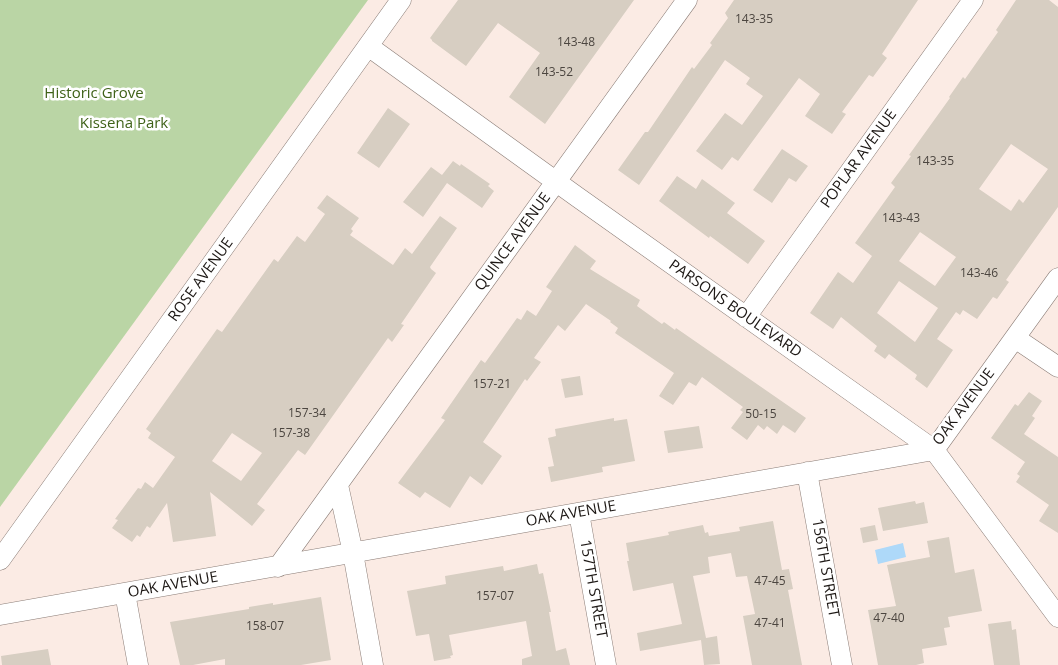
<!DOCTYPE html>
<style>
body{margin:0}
canvas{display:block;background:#fbebe4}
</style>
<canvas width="1058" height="665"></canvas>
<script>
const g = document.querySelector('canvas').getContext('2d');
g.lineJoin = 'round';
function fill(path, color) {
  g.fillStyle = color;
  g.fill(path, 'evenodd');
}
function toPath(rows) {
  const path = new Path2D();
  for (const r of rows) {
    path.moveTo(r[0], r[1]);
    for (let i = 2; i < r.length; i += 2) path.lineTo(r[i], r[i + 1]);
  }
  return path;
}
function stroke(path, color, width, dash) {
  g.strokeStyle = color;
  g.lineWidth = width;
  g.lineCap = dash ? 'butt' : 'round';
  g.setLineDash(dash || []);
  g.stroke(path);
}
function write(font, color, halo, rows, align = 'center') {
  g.font = font + ' "Open Sans",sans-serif';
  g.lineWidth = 5;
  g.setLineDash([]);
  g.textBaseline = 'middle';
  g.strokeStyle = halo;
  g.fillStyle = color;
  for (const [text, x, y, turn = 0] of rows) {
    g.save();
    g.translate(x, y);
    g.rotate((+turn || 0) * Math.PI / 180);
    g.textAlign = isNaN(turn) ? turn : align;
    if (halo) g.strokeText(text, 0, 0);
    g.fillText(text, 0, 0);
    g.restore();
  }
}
const green = toPath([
 [0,0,368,0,0,507]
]);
const water = toPath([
 [903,543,906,557,878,564,875,550]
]);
const building = toPath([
 [458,0,634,0,545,124,509,97,540,53,498,23,466,66,432,41,432,40,430,38],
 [734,0,918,0,882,54,887,58,873,77,869,75,842,112,846,114,832,134,805,116,820,94,799,78,738,161,732,157,722,170,696,151,725,113,742,125,763,96,746,84,750,78,725,60,639,185,618,170,645,132,648,132,692,67,694,69,712,45,710,43,728,18,725,13],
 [1016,0,1049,0,1058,7,1058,207,1006,280,1009,282,997,299,993,297,977,319,963,310,960,315,956,312,937,339,953,350,927,388,915,379,917,375,889,354,885,359,874,351,877,346,841,317,833,329,810,313,838,272,853,283,872,256,855,243,895,187,891,183,911,156,909,155,950,98,949,97,963,77,965,79,998,32,996,30],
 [1011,144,1048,169,1023,203,1019,199,1011,211,979,189],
 [920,232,956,257,935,286,899,261],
 [899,281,938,308,915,342,877,313],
 [388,108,410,124,379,168,357,153],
 [782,149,808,166,796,182,789,178,772,203,753,190],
 [453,161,460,166,461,164,490,184,488,186,494,191,482,208,447,183,423,217,403,202,431,167,442,175],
 [677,176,696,189,702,179,735,203,727,213,765,241,748,264,710,236,709,238,659,201],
 [327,195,359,218,351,229,353,231,350,235,393,265,405,248,412,254,440,216,457,228,430,267,431,269,436,273,401,324,404,325,392,342,388,338,305,455,298,450,257,504,265,510,252,526,210,492,216,536,173,542,167,503,150,528,147,526,140,537,137,535,132,542,112,528,118,520,115,519,138,488,141,489,145,482,153,488,175,457,148,438,151,433,146,429,217,329,222,332,274,259,278,262,297,236,305,242,325,214,317,208],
 [232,433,262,453,241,481,212,461],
 [575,245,596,261,590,269,640,300,637,306,662,324,664,322,675,330,676,328,806,418,795,433,783,425,777,434,767,426,764,430,758,425,747,440,731,428,743,412,740,410,743,407,702,377,696,386,689,382,673,405,659,396,674,373,615,333,618,328,610,322,611,321,586,304,565,331,558,325,534,358,541,362,527,381,525,379,483,442,502,456,482,485,470,476,450,508,425,492,420,498,398,483,445,420,441,418,481,360,485,363,517,318,521,320,527,310,536,316,552,291,546,287],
 [580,376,583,395,565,398,561,379],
 [1029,392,1042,401,1032,416,1035,418,1024,434,1058,457,1058,533,1039,521,1049,505,1016,482,1020,476,1017,474,1025,462,991,438,1015,404,1018,406],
 [614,418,614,421,627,419,635,461,602,467,603,472,551,482,548,467,554,466,548,438,556,436,555,429],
 [699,426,703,448,668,453,664,431],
 [915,501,916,504,924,502,928,523,883,531,878,508],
 [773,521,782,570,789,569,793,589,788,590,802,665,752,665,743,616,755,614,747,576,736,577,731,553,708,557,710,573,693,576,706,638,717,636,720,664,704,665,701,640,640,651,637,633,682,624,673,583,633,591,627,561,629,561,626,543,669,535,668,532,703,525,705,533,708,532,709,536,740,531,739,527],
 [875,525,878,540,863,543,860,528],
 [949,537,955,573,974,569,982,611,948,617,950,627,944,628,947,645,922,649,924,663,916,665,878,665,868,610,896,606,887,565,930,557,927,541],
 [537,564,539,574,543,573,551,612,549,612,556,651,566,648,570,665,522,665,522,659,532,656,526,621,449,635,453,655,450,656,451,658,434,661,429,634,416,636,407,591,446,584,445,576,503,566,504,571],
 [321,597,331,660,301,665,225,665,225,659,193,665,180,665,170,622,249,609,249,607,273,603,273,605],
 [1011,621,1012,630,1016,629,1020,665,994,665,988,624],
 [48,649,51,665,2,665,1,656]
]);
const minor = toPath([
 [368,46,576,196,934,450,1058,617],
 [746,317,973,0],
 [1015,338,1058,367],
 [807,472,842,665],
 [338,485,353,553,373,665],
 [579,513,606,665],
 [0,560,401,0],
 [278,567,687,0],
 [125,593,138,665],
 [0,615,934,450,1058,278]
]);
const numberNames = [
 ["143-35",754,20],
 ["143-48",576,43],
 ["143-52",554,73],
 ["143-35",935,162],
 ["143-43",901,219],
 ["143-46",979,274],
 ["157-21",492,385],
 ["157-34",307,414],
 ["50-15",761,415],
 ["157-38",291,434],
 ["47-45",770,582],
 ["157-07",495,597],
 ["47-40",889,619],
 ["47-41",770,624],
 ["158-07",265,627]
];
const parkNames = [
 ["Historic Grove",94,94],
 ["Kissena Park",124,124]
];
const streetNames = [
 ["POPLAR AVENUE",859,159,-54],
 ["QUINCE AVENUE",513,242,-54],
 ["ROSE AVENUE",201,280,-54],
 ["PARSONS BOULEVARD",735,309,35],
 ["OAK AVENUE",964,407,-53],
 ["OAK AVENUE",571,514,-10],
 ["156TH STREET",825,568,80],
 ["OAK AVENUE",173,585,-10],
 ["157TH STREET",593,589,80]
];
fill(green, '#bad5a5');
fill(water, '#aed9f9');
fill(building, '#d7cec2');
stroke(minor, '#8a7c76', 21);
stroke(minor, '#fff', 20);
write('12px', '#4c4640', null, numberNames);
write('15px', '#3f6218', '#fff', parkNames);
write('15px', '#1d1815', '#fff', streetNames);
</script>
